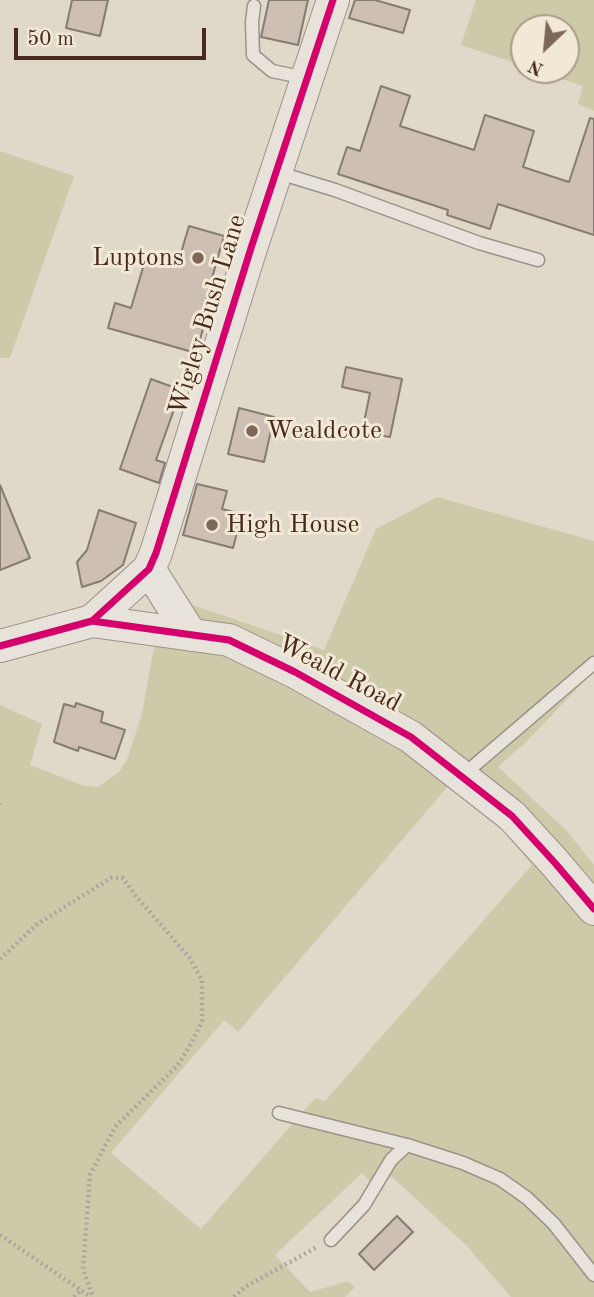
<!DOCTYPE html>
<style>
body{margin:0}
#map{position:relative;width:594px;height:1297px;overflow:hidden;background:#e0d8c9;font-family:"Old Standard TT",serif}
canvas{display:block}
.north{position:absolute;left:510px;top:14px;width:70px;height:70px;box-sizing:border-box;background:#f1e8d5;border:2px solid #ad9c8b;border-radius:50%;rotate:206deg;font-size:19px;font-weight:700;line-height:28px;text-align:center;color:#482a1d}
.north::after{content:'';display:block;margin:auto;width:24px;height:32px;background:#7d6759;clip-path:polygon(50% 0,100% 100%,50% 72%,0 100%)}
.scale{position:absolute;left:14px;top:28px;width:192px;height:32px;box-sizing:border-box;border:4px solid #482a1d;border-top:0;padding-left:9px;font-size:21px;line-height:24px;white-space:nowrap;color:#482a1d;-webkit-text-stroke:5px #f1e8d5;paint-order:stroke}
</style>
<div id="map">
<canvas width="594" height="1297"></canvas>
<div class="north">N</div>
<div class="scale">50 m</div>
</div>
<script>
const g = document.querySelector('canvas').getContext('2d');
g.lineJoin = 'round';
function fill(path, color) {
  g.fillStyle = color;
  g.fill(path, 'evenodd');
}
function toPath(rows) {
  const path = new Path2D();
  for (const r of rows) {
    path.moveTo(r[0], r[1]);
    for (let i = 2; i < r.length; i += 2) path.lineTo(r[i], r[i + 1]);
  }
  return path;
}
function stroke(path, color, width, dash) {
  g.strokeStyle = color;
  g.lineWidth = width;
  g.lineCap = dash ? 'butt' : 'round';
  g.setLineDash(dash || []);
  g.stroke(path);
}
function write(font, color, halo, rows, align = 'center') {
  g.font = font + ' "Old Standard TT",serif';
  g.lineWidth = 6;
  g.setLineDash([]);
  g.textBaseline = 'middle';
  g.strokeStyle = halo;
  g.fillStyle = color;
  for (const [text, x, y, turn = 0] of rows) {
    g.save();
    g.translate(x, y);
    g.rotate((+turn || 0) * Math.PI / 180);
    g.textAlign = isNaN(turn) ? turn : align;
    if (halo) g.strokeText(text, 0, 0);
    g.fillText(text, 0, 0);
    g.restore();
  }
}
const green = toPath([
 [476,0,594,0,594,111,578,104,583,86,536,70,566,70,566,28,524,28,524,66,461,45],
 [0,151,74,176,10,358,0,358],
 [437,497,594,541,594,671,525,743,498,767,567,831,594,865,594,1297,511,1297,466,1245,392,1177,372,1184,362,1173,275,1255,310,1292,348,1281,355,1287,345,1297,0,1297,0,705,42,724,30,765,82,785,98,787,119,772,127,760,142,714,154,647,187,603,324,650,376,529],
 [449,785,495,821,532,865,325,1101,315,1098,201,1229,111,1153,224,1020,238,1032]
]);
const building = toPath([
 [72,0,108,0,100,36,66,28,72,0],
 [269,0,308,0,298,45,261,37,269,0],
 [355,0,375,0,410,10,403,33,349,18,355,0],
 [381,86,410,96,400,126,474,150,485,115,534,131,523,167,569,182,590,118,594,119,594,235,498,204,490,229,447,215,448,210,338,174,347,147,360,151,381,86],
 [189,226,224,236,198,327,203,329,196,353,108,328,115,303,131,308,147,254,178,263,189,226],
 [346,367,402,379,390,437,362,432,370,393,342,387,346,367],
 [151,379,181,390,156,460,165,463,159,483,120,469,151,379],
 [239,408,274,417,264,462,228,454,239,408],
 [197,484,227,491,222,509,242,514,233,548,183,535,197,484],
 [0,485,30,558,0,570,0,485],
 [99,510,136,523,123,565,101,581,82,587,77,562,87,550,99,510],
 [76,703,103,712,101,722,125,730,115,759,79,747,78,751,54,742,64,704,75,707,76,703],
 [397,1216,413,1232,374,1270,359,1254,397,1216]
]);
const path = toPath([
 [0,803,0,804],
 [0,959,36,925,71,903,111,878,123,878,135,895,189,957,202,980,202,1021,192,1042,178,1065,115,1127,90,1175,83,1269,93,1297],
 [0,1235,91,1297],
 [74,1297,81,1290],
 [234,1297,245,1287,317,1247]
]);
const service = toPath([
 [254,6,252,22,253,55,272,71,306,78],
 [276,172,335,190,479,243,538,260],
 [462,776,594,663],
 [279,1113,407,1145,463,1163,500,1179,527,1198,554,1224,594,1275],
 [331,1240,364,1205,391,1160,407,1145]
]);
const tertiary = toPath([
 [149,569,191,635],
 [92,621,149,569,156,553,251,248,333,0],
 [0,646,92,621,229,640,295,672,411,737,512,816,555,863,594,909]
]);
const cycleway = toPath([
 [92,621,149,569,156,553,251,248,333,0],
 [0,646,92,621,229,640,295,672,411,737,512,816,555,863,594,909]
]);
const markers = [
 [198,258,7,"#7d6759"],
 [252,431,7,"#7d6759"],
 [212,525,7,"#7d6759"]
];
const poiNames = [
 ["Luptons",184,258,"right"],
 ["Wealdcote",266,431],
 ["High House",226,525]
];
const streetNames = [
 ["Wigley Bush Lane",208,315,-73],
 ["Weald Road",339,674,28]
];
fill(green, '#cccaa9');
fill(building, '#cdbfb3');
stroke(building, '#857c72', 2);
stroke(service, '#9b9289', 15);
stroke(tertiary, '#9b9289', 34);
stroke(path, '#aba59e', 4.5, [2, 3.5]);
stroke(service, '#e7e3db', 12);
stroke(tertiary, '#e7e3db', 32);
stroke(cycleway, '#d6006c', 7);
for (const [x, y, r, color] of markers) {
  const dot = new Path2D();
  dot.arc(x, y, r, 0, 2 * Math.PI);
  g.fillStyle = color;
  g.fill(dot);
  stroke(dot, '#f1e8d5', 2.5);
}
write('26px', '#482a1d', '#f1e8d5', poiNames, 'left');
write('26px', '#482a1d', '#f1e8d5', streetNames);
</script>
